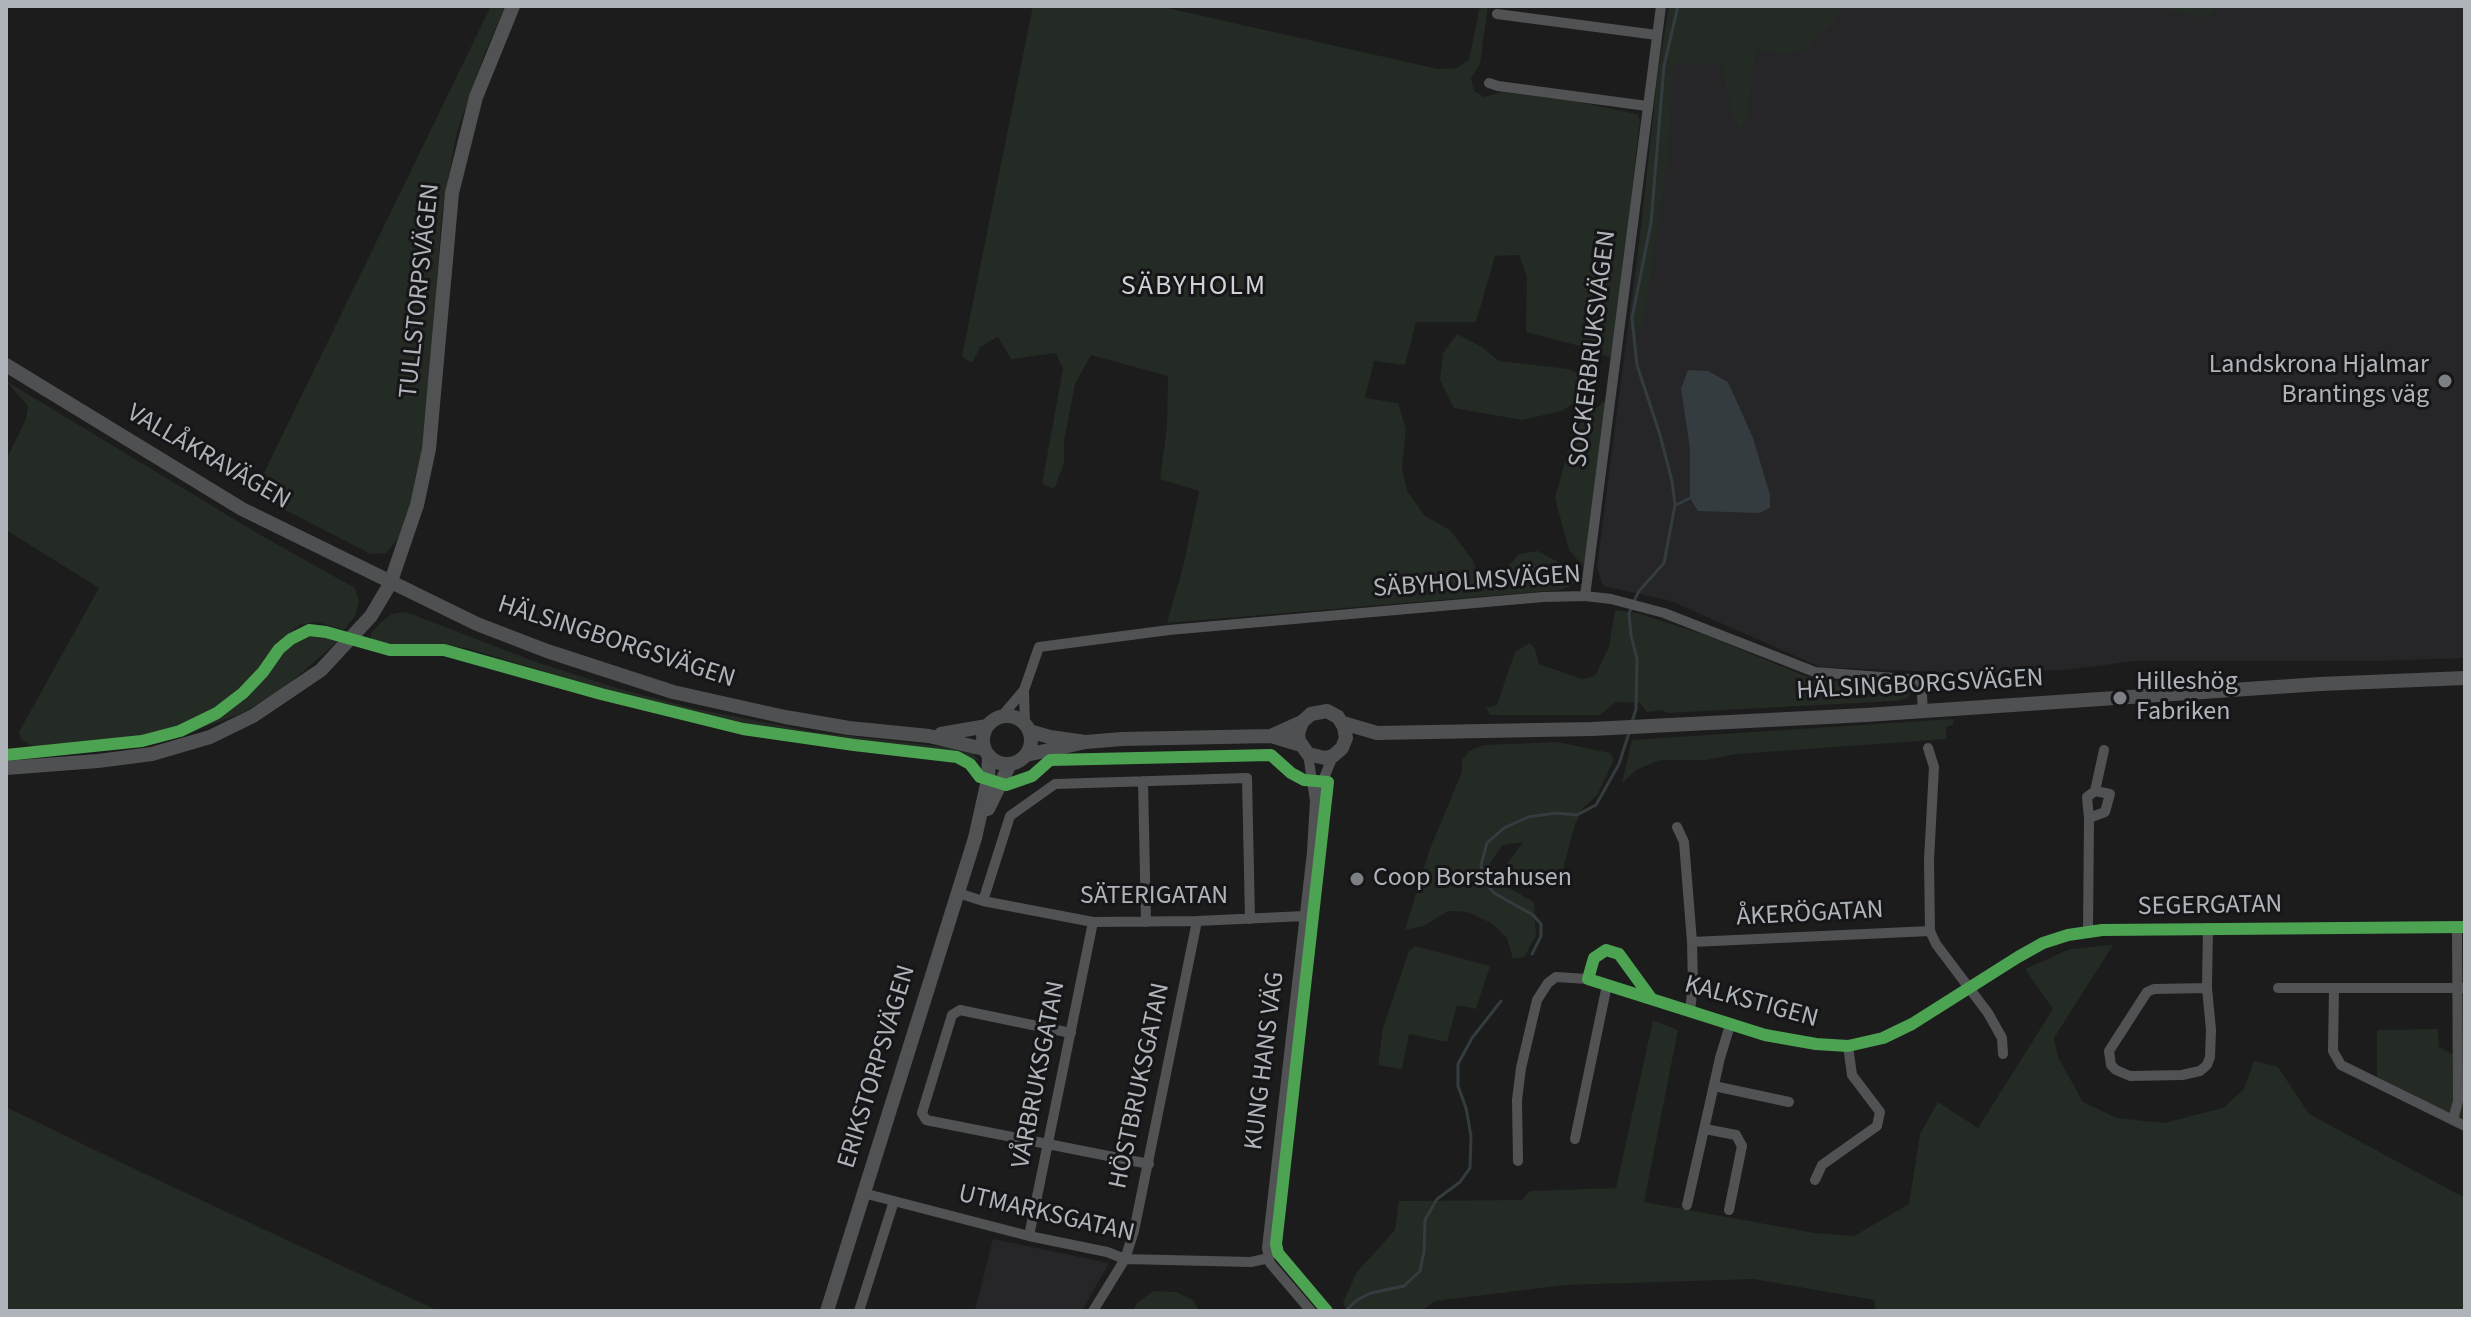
<!DOCTYPE html>
<meta charset="utf-8">
<style>
body{margin:0}
#map{position:relative;width:2471px;height:1317px;overflow:hidden;background:#1c1c1c;font-family:"Source Sans 3",sans-serif}
canvas{display:block}
.frame{position:absolute;inset:0;border:8px solid #afb4ba;pointer-events:none}
</style>
<div id="map">
<canvas width="2471" height="1317"></canvas>
<div class="frame"></div>
</div>
<script>
const g = document.querySelector('canvas').getContext('2d');
g.lineJoin = 'round';
function fill(path, color) {
  g.fillStyle = color;
  g.fill(path, 'evenodd');
}
function toPath(rows) {
  const path = new Path2D();
  for (const r of rows) {
    if (r.length === 3) {
      path.moveTo(r[0] + r[2], r[1]);
      path.arc(r[0], r[1], r[2], 0, 2 * Math.PI);
      continue;
    }
    path.moveTo(r[0], r[1]);
    for (let i = 2; i < r.length; i += 2) path.lineTo(r[i], r[i + 1]);
  }
  return path;
}
function stroke(path, color, width, dash) {
  g.strokeStyle = color;
  g.lineWidth = width;
  g.lineCap = dash ? 'butt' : 'round';
  g.setLineDash(dash || []);
  g.stroke(path);
}
function write(font, color, halo, rows, align = 'center') {
  g.font = font + ' "Source Sans 3",sans-serif';
  g.lineWidth = 6;
  g.setLineDash([]);
  g.textBaseline = 'middle';
  g.strokeStyle = halo;
  g.fillStyle = color;
  for (const [text, x, y, turn = 0] of rows) {
    g.save();
    g.translate(x, y);
    g.rotate((+turn || 0) * Math.PI / 180);
    g.textAlign = isNaN(turn) ? turn : align;
    if (halo) g.strokeText(text, 0, 0);
    g.fillText(text, 0, 0);
    g.restore();
  }
}
const built = toPath([
 [1834,6,2465,6,2465,658,2377,661,2135,661,2065,670,1958,673,1820,667,1671,601,1603,586,1597,567,1665,39],
 [993,1239,1109,1263,1082,1311,975,1311]
]);
const green = toPath([
 [491,6,505,6,484,55,457,132,442,212,430,375,420,469,401,536,386,553,371,554,242,488,253,488,261,479],
 [1033,6,1158,6,1438,69,1457,68,1469,60,1480,6,1488,6,1480,64,1471,78,1474,91,1484,97,1502,92,1579,102,1637,114,1640,120,1616,332,1610,358,1591,349,1526,332,1527,277,1519,255,1495,256,1476,322,1416,322,1405,365,1374,361,1365,398,1398,403,1406,429,1402,467,1407,491,1425,516,1450,530,1472,559,1479,576,1496,580,1519,554,1538,551,1571,569,1581,581,1560,590,1167,623,1184,563,1199,491,1160,479,1167,427,1168,376,1091,355,1075,384,1064,442,1064,464,1054,489,1042,484,1063,369,1056,353,1011,359,998,337,980,347,972,363,962,356],
 [1669,6,1843,6,1832,24,1818,35,1806,49,1789,55,1756,50,1747,116,1739,131,1731,111,1722,64,1673,63,1669,150,1644,321,1640,328,1630,327,1658,71],
 [2153,6,2218,6,2204,19],
 [1457,334,1482,347,1499,361,1569,369,1588,378,1584,396,1562,411,1522,420,1454,408,1440,380,1443,353],
 [6,381,262,536,355,588,359,601,355,616,344,630,317,622,300,625,283,638,261,666,229,701,196,720,167,730,116,741,37,748,21,739,19,732,99,588,6,530,6,460,26,419,28,406],
 [1604,401,1606,407,1584,567,1569,550,1555,498,1574,429],
 [1615,610,1637,613,1708,636,1805,676,1858,685,1859,695,1896,693,1900,687,1906,687,1911,691,1907,699,1896,701,1667,713,1663,710,1647,712,1640,703,1616,702,1600,715,1490,715,1486,708,1497,705,1515,652,1530,643,1535,649,1539,664,1582,679,1595,676,1609,647],
 [406,612,536,662,620,689,696,709,815,732,971,750,979,761,967,756,945,752,842,741,771,730,710,717,627,696,466,648,442,645,393,644,371,640,371,633,380,623,392,614],
 [303,636,323,636,338,641,283,689,244,712,172,740,171,736,202,724,229,708,249,692,288,644],
 [1953,719,1953,725,1946,727,1946,739,1736,754,1706,760,1660,760,1636,770,1622,783,1632,740],
 [1557,742,1610,753,1614,760,1597,795,1583,808,1575,824,1562,873,1538,880,1516,880,1507,864,1523,842,1503,845,1490,863,1498,882,1534,902,1536,936,1524,957,1513,959,1507,938,1493,924,1468,912,1448,911,1424,926,1405,930,1429,851,1462,772,1462,760,1469,751,1484,745],
 [2113,945,2054,1038,2058,1057,2083,1102,2117,1118,2164,1123,2223,1108,2244,1089,2254,1061,2278,1067,2309,1114,2465,1198,2465,1311,1876,1311,1874,1300,1753,1279,1565,1285,1435,1301,1421,1311,1347,1311,1343,1302,1357,1272,1395,1230,1399,1201,1522,1200,1530,1191,1616,1188,1653,1020,1678,1030,1644,1202,1815,1233,1854,1236,1909,1204,1920,1134,1938,1102,1978,1128,2053,1009,2025,969,2070,949],
 [1415,946,1490,966,1476,1009,1457,1005,1447,1042,1409,1034,1402,1069,1378,1065,1383,1028,1409,951],
 [2438,1029,2439,1047,2465,1060,2465,1123,2377,1077,2377,1030],
 [6,1107,124,1164,439,1311,6,1311],
 [1153,1291,1176,1292,1193,1300,1199,1311,1133,1311,1136,1304]
]);
const water = toPath([
 [1688,370,1708,371,1728,382,1753,438,1770,495,1770,508,1759,513,1698,511,1690,498,1690,448,1681,389]
]);
const stream = toPath([
 [1676,505,1690,498],
 [1634,601,1639,591,1664,563,1675,505,1672,481,1660,435,1637,365,1632,318,1651,223,1664,66,1678,6],
 [1631,608,1629,614,1631,635,1637,659,1636,709,1632,722],
 [1532,954,1541,936,1541,924,1533,915,1494,893,1485,882,1481,865,1487,843,1504,828,1528,817,1556,813,1577,815,1596,805,1619,764,1629,733],
 [1345,1311,1357,1300,1371,1293,1404,1286,1420,1271,1424,1252,1425,1220,1437,1199,1460,1182,1470,1168,1471,1136,1466,1108,1458,1086,1458,1064,1472,1038,1501,1001]
]);
const minor = toPath([
 [1497,14,1657,35],
 [1489,83,1498,86,1647,106],
 [1585,596,1661,6],
 [1024,692,1025,724],
 [1001,717,1024,690,1039,647,1169,630,1543,597,1585,596,1611,599,1664,613,1815,672,1921,680,1923,711],
 [1928,748,1934,767,1929,860,1930,931,1936,944,1988,1013,2002,1038,2003,1054],
 [1308,754,1315,801,1312,852,1267,1248,1270,1263,1311,1311],
 [1143,781,1146,922],
 [2095,791,2104,750],
 [1317,795,1333,756],
 [1677,827,1684,842,1692,942,1693,984,1690,1011],
 [958,893,983,901,1093,922,1197,921,1305,916],
 [983,901,1010,816,1055,784,1247,778,1250,919],
 [2088,932,2089,818,2105,812,2110,794,2095,791,2087,797,2089,818],
 [1692,942,1930,931],
 [2207,988,2154,989,2147,992,2109,1051,2111,1065,2116,1070,2130,1076,2182,1075,2200,1071,2207,1065,2210,1057,2211,1030,2207,988,2208,928],
 [2278,988,2465,988],
 [2334,989,2333,1051,2341,1065,2465,1126],
 [1651,998,1619,954,1606,950,1594,958,1588,979,1765,1035,1816,1044,1848,1046,1883,1038,1912,1024,2018,957,2043,943,2068,935,2102,930,2465,927],
 [1071,1033,960,1010,952,1015,922,1113,926,1120,1149,1164],
 [1714,1086,1789,1102],
 [2453,1120,2458,1101,2457,928],
 [1705,1129,1736,1135,1742,1146,1729,1210],
 [1575,1139,1607,985],
 [1518,1161,1517,1100,1521,1068,1537,1000,1548,983,1556,977,1588,979],
 [1815,1180,1822,1165,1877,1126,1880,1112,1852,1075,1848,1046],
 [863,1193,1029,1236,1107,1252,1125,1259,1251,1262,1269,1258],
 [1687,1205,1720,1058,1730,1025],
 [1029,1236,1093,922],
 [859,1311,894,1201],
 [1093,1311,1125,1259,1134,1231,1197,921]
]);
const tertiary = toPath([
 [390,584,417,505,429,449,452,193,476,97,513,6],
 [988,809,1010,764],
 [827,1311,975,838,988,780,989,757]
]);
const secondary = toPath([
 [6,365,242,509,477,624,547,651,673,692,785,717,849,728,929,736,984,749],
 [1007,740,24],
 [1343,723,1377,733,1592,729,1866,715,2320,684,2465,678],
 [1029,731,1050,737,1085,742],
 [941,734,987,726],
 [1271,736,1302,722,1311,714,1327,711,1338,717,1344,727,1346,738,1342,748,1333,756,1325,758,1308,754,1299,741,1298,733,1302,722],
 [1026,755,1086,742,1122,739,1271,736,1301,745],
 [6,768,98,761,152,754,210,737,253,716,321,670,371,616,390,584]
]);
const cycleway = toPath([
 [6,755,142,741,180,731,217,713,243,693,263,672,279,649,291,639,309,630,326,632,390,650,444,650,601,694,743,729,854,745,957,757,970,764,980,777,1006,785,1032,776,1050,760,1271,755,1291,773,1304,780,1328,782,1276,1244,1278,1253,1327,1311],
 [1651,998,1619,954,1606,950,1594,958,1588,979,1765,1035,1816,1044,1848,1046,1883,1038,1912,1024,2018,957,2043,943,2068,935,2102,930,2465,927]
]);
const markers = [
 [2445,381,8,"#7c7f83"],
 [2120,698,8,"#7c7f83"],
 [1357,879,8,"#7c7f83"]
];
const streetNames = [
 ["TULLSTORPSVÄGEN",421,291,-84],
 ["SOCKERBRUKSVÄGEN",1594,349,-83],
 ["VALLÅKRAVÄGEN",208,458,30],
 ["SÄBYHOLMSVÄGEN",1477,583,-4],
 ["HÄLSINGBORGSVÄGEN",616,643,18],
 ["HÄLSINGBORGSVÄGEN",1920,686,-3],
 ["SÄTERIGATAN",1154,897],
 ["SEGERGATAN",2210,907,-1],
 ["ÅKERÖGATAN",1810,915,-3],
 ["KALKSTIGEN",1751,1003,15],
 ["KUNG HANS VÄG",1266,1061,-83],
 ["ERIKSTORPSVÄGEN",878,1067,-73],
 ["VÅRBRUKSGATAN",1040,1075,-79],
 ["HÖSTBRUKSGATAN",1141,1086,-78],
 ["UTMARKSGATAN",1046,1215,13]
];
const poiNames = [
 ["Landskrona Hjalmar",2429,366,"right"],
 ["Brantings väg",2429,396,"right"],
 ["Hilleshög",2136,683],
 ["Fabriken",2136,713],
 ["Coop Borstahusen",1373,879]
];
const neighbourhoodNames = [
 ["SÄBYHOLM",1194,288]
];
fill(built, '#262628');
fill(green, '#242a24');
fill(water, '#343c40');
stroke(stream, '#343c40', 3);
stroke(minor, '#515254', 10);
stroke(tertiary, '#515254', 14);
stroke(secondary, '#4f5051', 14);
stroke(cycleway, '#4ca352', 12);
for (const [x, y, r, color] of markers) {
  const dot = new Path2D();
  dot.arc(x, y, r, 0, 2 * Math.PI);
  g.fillStyle = color;
  g.fill(dot);
  stroke(dot, '#161618', 3);
}
write('26px', '#afb4ba', '#161618', streetNames);
write('26px', '#afb4ba', '#161618', poiNames, 'left');
g.letterSpacing = '2px';
write('28px', '#cfd2d7', '#161618', neighbourhoodNames);
g.letterSpacing = '0px';
</script>
